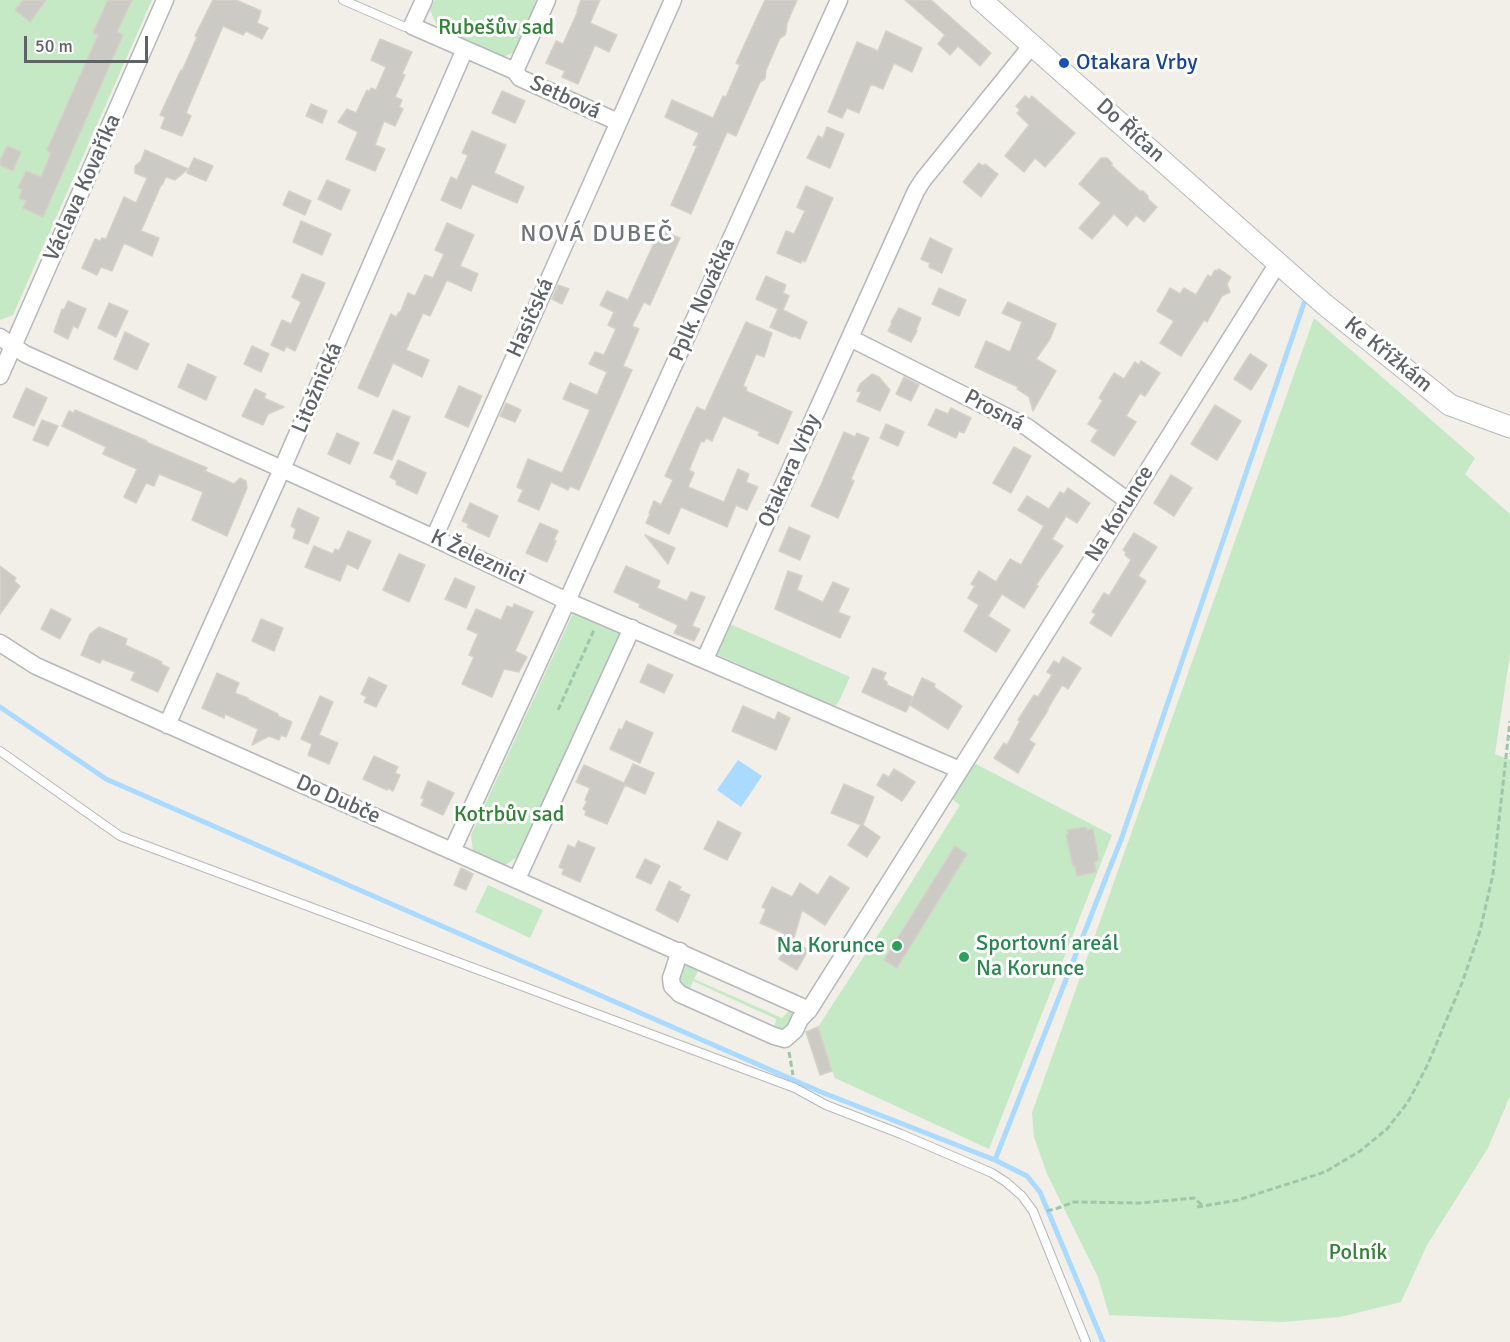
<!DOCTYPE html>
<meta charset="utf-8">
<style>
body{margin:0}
#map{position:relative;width:1510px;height:1342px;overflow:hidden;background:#f1efe8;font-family:Signika,sans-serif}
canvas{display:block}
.scale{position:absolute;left:24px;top:36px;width:124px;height:27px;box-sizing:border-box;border:3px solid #5f6368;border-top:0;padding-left:8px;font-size:18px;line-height:21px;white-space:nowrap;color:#5f6368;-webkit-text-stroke:4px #fff;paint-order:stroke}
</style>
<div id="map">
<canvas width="1510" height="1342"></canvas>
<div class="scale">50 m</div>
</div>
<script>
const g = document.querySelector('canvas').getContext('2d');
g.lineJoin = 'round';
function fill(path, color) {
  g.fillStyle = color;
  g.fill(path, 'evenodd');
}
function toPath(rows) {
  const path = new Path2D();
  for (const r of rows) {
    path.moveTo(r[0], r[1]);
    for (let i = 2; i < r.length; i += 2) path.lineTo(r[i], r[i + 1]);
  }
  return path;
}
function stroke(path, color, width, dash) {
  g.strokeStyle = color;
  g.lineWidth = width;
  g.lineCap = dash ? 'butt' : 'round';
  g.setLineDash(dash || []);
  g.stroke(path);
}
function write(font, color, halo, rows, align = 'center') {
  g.font = font + ' Signika,sans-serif';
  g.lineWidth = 6;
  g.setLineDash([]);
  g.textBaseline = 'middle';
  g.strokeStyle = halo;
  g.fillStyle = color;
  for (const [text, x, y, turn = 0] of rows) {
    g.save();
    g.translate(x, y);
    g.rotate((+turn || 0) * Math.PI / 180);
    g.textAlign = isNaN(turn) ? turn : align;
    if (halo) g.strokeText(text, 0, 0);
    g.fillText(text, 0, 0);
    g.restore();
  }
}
const green = toPath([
 [0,0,152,0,13,315,0,320],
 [435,0,539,0,518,51,497,59,440,32,430,10],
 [1314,318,1475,458,1465,474,1510,514,1510,654,1495,754,1510,760,1510,1096,1488,1148,1427,1245,1401,1302,1340,1317,1283,1322,1109,1315,1098,1277,1047,1174,1034,1137,1032,1113],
 [574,611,621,632,519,856,505,865,473,851,471,835],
 [728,623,850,677,839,701,836,705,832,706,718,655,716,653],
 [974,763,1112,835,989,1149,835,1078,818,1027,889,918,960,805,952,799],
 [488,885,543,910,530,938,475,912],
 [686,963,701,966,694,979,782,1018,793,1007,794,1016,791,1025,782,1031,777,1029,775,1025,776,1019,693,981,688,993,679,986,679,974,683,965]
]);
const water = toPath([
 [738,760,762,776,741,807,717,790]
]);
const stream = toPath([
 [0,707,106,779,821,1092,995,1160,1027,1176,1040,1192,1103,1342],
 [995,1160,1122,837,1304,303]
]);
const building = toPath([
 [23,0,46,0,30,22,15,10,23,0],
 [108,0,132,0,117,32,123,35,43,217,23,208,26,201,19,198,22,190,18,188,26,171,41,177,51,153,47,150,98,35,93,33,108,0],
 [213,0,236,0,261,11,257,23,268,28,262,39,246,31,243,35,223,26,186,113,191,116,182,136,161,128,165,117,160,115,181,70,182,71,197,37,195,36,213,0],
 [581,0,600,0,590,23,617,35,609,52,595,45,578,84,562,77,565,71,546,63,556,41,563,44,578,11,577,11,581,0],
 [765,0,797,0,787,23,786,31,785,35,780,38,766,70,765,79,760,82,736,136,727,132,691,214,671,205,697,146,693,145,699,133,665,117,672,100,713,118,723,96,726,97,740,65,736,63,765,0],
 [905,0,931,0,991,53,980,66,958,46,950,55,938,44,945,35,905,0],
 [886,31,922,48,912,72,894,63,883,89,871,84,859,113,847,108,842,118,828,112,857,42,878,51,886,31],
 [380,39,412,52,402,74,405,75,395,97,402,100,399,107,403,109,395,126,384,121,375,145,385,149,375,171,346,159,358,132,338,122,347,109,356,113,367,90,369,92,371,88,376,90,386,67,371,60,380,39],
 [502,91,525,101,515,123,492,113,502,91],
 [1025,96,1029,99,1032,96,1075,133,1045,167,1035,158,1024,172,1005,156,1029,125,1017,113,1020,110,1016,106,1025,96],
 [311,104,327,111,322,123,306,116,311,104],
 [827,127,844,134,830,168,807,158,818,136,823,138,827,127],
 [472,131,506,145,494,173,524,187,517,203,472,184,461,209,441,200,451,177,457,180,468,155,462,153,472,131],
 [7,146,21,152,13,171,0,165,0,161,7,146],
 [145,150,188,169,175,180,166,177,162,185,161,185,141,231,159,238,152,256,124,243,112,271,101,267,97,275,82,268,95,239,100,241,102,238,106,239,124,197,136,203,147,178,135,173,135,166,141,161,145,150],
 [194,158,213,166,206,181,187,173,194,158],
 [1101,158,1107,158,1112,163,1112,166,1140,191,1143,191,1148,196,1148,199,1157,207,1144,222,1136,215,1127,226,1114,214,1092,239,1079,228,1101,203,1079,184,1101,158],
 [979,163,983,166,985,164,998,174,981,197,963,182,979,163],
 [327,180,350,190,341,210,318,199,327,180],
 [806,186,833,198,805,262,802,260,801,263,777,253,786,231,794,234,805,211,797,207,806,186],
 [289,191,311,201,305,215,283,205,289,191],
 [301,221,331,234,322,255,293,242,301,221],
 [447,223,474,235,460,266,478,274,471,291,447,280,430,316,423,313,406,350,429,360,422,377,393,363,378,397,358,388,391,314,396,317,399,312,400,313,408,293,415,296,425,275,433,278,444,254,435,250,447,223],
 [660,230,680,238,650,305,644,302,632,326,639,329,623,366,632,370,579,490,570,486,568,490,551,482,539,510,518,501,523,490,517,487,528,459,562,473,590,410,563,399,570,383,597,395,607,372,589,364,595,352,604,355,616,329,608,325,614,312,600,305,607,291,628,300,660,230],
 [930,238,952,249,942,273,929,267,930,263,921,259,930,238],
 [1219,269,1231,277,1227,284,1230,292,1222,296,1207,322,1204,320,1181,356,1160,343,1174,321,1157,311,1170,288,1180,294,1184,288,1196,295,1208,275,1211,277,1215,270,1217,271,1219,269],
 [302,274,325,283,295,351,286,346,284,351,271,345,282,320,291,324,301,302,292,297,302,274],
 [766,276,786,285,783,293,789,296,783,310,807,322,800,339,794,336,793,337,770,327,778,309,756,299,766,276],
 [558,285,569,289,562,304,552,299,558,285],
 [939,288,966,300,959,316,932,304,939,288],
 [68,301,86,309,78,328,73,326,68,339,54,332,62,309,64,310,68,301],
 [1008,302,1056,324,1050,339,1036,359,1056,371,1033,411,1029,397,1017,389,1018,387,975,367,986,341,1010,352,1022,322,1002,313,1008,302],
 [109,303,128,311,116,337,98,328,109,303],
 [899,308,921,318,916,330,917,331,911,342,888,331,892,323,891,322,899,308],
 [746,322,772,333,764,357,756,354,743,386,747,388,746,391,792,412,778,444,758,435,760,432,723,416,712,441,706,438,704,442,701,441,689,470,694,473,688,487,724,502,738,469,749,474,746,482,758,487,747,510,736,505,727,527,681,507,669,534,646,523,650,514,649,513,654,501,661,505,673,480,665,476,692,417,697,407,705,411,746,322],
 [125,332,149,344,137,370,114,359,125,332],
 [252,346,269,354,261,372,244,364,252,346],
 [1250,354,1267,365,1251,390,1234,379,1250,354],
 [1141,361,1160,373,1145,396,1140,393,1126,416,1136,422,1114,456,1091,441,1098,430,1088,424,1103,400,1099,398,1114,373,1124,379,1135,362,1139,365,1141,361],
 [188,364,216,377,206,400,178,387,188,364],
 [872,374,879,377,890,390,880,411,857,401,861,392,857,391,860,384,872,374],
 [904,377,919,385,911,401,896,394,904,377],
 [459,386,482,396,468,427,445,417,459,386],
 [26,388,47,398,34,426,13,417,26,388],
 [255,389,266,394,264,398,284,407,268,414,263,425,242,416,255,389],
 [506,403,521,410,515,422,500,416,506,403],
 [1215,405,1241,421,1217,460,1191,444,1215,405],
 [951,408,971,418,964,433,959,431,956,438,928,425,936,409,948,414,951,408],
 [75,410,147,441,146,442,207,468,205,471,234,484,240,478,246,481,247,488,227,536,192,520,203,492,159,474,154,486,146,483,136,503,124,497,137,469,103,454,106,447,62,426,69,411,74,413,75,410],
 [393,410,410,417,392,460,374,453,393,410],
 [42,420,58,426,48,446,33,440,42,420],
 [886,424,904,432,898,446,880,438,886,424],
 [844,432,855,437,857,433,869,438,851,479,854,481,838,518,811,506,821,485,844,432],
 [337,433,359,443,350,464,328,454,337,433],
 [1014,447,1031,456,1011,493,993,483,1014,447],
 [398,460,426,473,417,494,396,484,397,481,390,477,398,460],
 [1171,475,1192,488,1174,516,1154,503,1171,475],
 [1068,488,1090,503,1077,523,1066,516,1052,539,1063,546,1036,585,1038,586,1024,608,1002,594,988,616,1010,630,996,652,964,631,979,605,968,598,975,586,971,584,979,571,996,582,1010,559,1021,565,1044,526,1018,510,1027,496,1049,509,1060,492,1064,494,1068,488],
 [470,503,498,516,489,537,467,527,469,524,462,521,470,503],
 [298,508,319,518,308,544,293,538,296,529,291,526,298,508],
 [540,523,558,531,554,540,556,541,547,562,526,553,540,523],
 [789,527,810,536,800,560,779,551,789,527],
 [348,531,371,541,358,569,347,564,340,581,305,567,314,546,333,554,335,549,339,551,348,531],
 [1134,533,1157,547,1138,576,1146,581,1111,636,1090,623,1096,614,1092,612,1104,593,1109,596,1131,560,1125,555,1126,552,1123,550,1134,533],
 [645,535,675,548,668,564,645,535],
 [399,554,425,565,409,602,383,590,399,554],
 [0,566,16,578,14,581,20,586,0,614,0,566],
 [626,566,660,581,657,588,687,601,691,592,705,597,692,626,700,629,694,641,674,633,678,625,639,607,640,604,614,592,626,566],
 [788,571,802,576,797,590,823,602,833,582,849,589,838,612,850,617,840,638,775,609,788,571],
 [455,578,475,587,466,608,445,599,455,578],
 [514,604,533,612,515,651,527,657,519,672,504,669,492,697,462,684,474,657,469,655,478,634,467,629,476,609,501,620,507,606,513,608,514,604],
 [51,609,71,619,60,639,41,629,51,609],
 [261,619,283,628,274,651,252,641,261,619],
 [99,627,127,639,125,645,162,662,161,664,169,668,158,692,131,680,135,672,102,659,100,663,81,655,90,634,99,627],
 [1063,657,1081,668,1068,689,1062,685,1047,710,1048,710,1029,740,1035,744,1018,773,994,758,1004,743,1007,745,1020,721,1018,720,1034,695,1038,697,1052,675,1047,672,1054,661,1059,664,1063,657],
 [648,664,673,675,664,693,640,682,648,664],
 [873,668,886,673,883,679,887,682,887,685,913,697,906,712,862,692,873,668],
 [217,673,239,683,235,693,248,698,247,699,278,714,278,716,292,722,286,737,281,735,279,740,269,736,252,745,258,729,225,714,224,718,202,708,217,673],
 [369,677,387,686,376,707,364,702,367,697,361,694,369,677],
 [922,678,935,684,934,687,962,706,948,729,910,705,922,678],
 [320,696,333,702,319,735,338,743,329,764,308,755,312,744,301,739,320,696],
 [743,706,775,720,778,712,790,718,776,750,732,731,743,706],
 [626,721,653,733,640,763,610,749,619,729,622,730,626,721],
 [374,756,398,767,395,773,400,775,393,791,388,788,387,790,363,779,374,756],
 [633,764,654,773,645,794,625,785,607,824,585,815,586,811,583,809,587,801,585,800,590,788,576,782,584,765,624,783,633,764],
 [894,769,915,782,902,801,877,785,883,774,889,777,894,769],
 [428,781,454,793,443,815,421,805,424,799,421,798,428,781],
 [844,784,874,797,863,825,880,837,867,857,848,845,861,825,831,813,844,784],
 [718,821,741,833,727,860,704,849,718,821],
 [1086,827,1087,830,1093,829,1099,860,1094,862,1096,872,1077,876,1075,866,1073,866,1066,835,1068,834,1067,830,1086,827],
 [578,841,595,848,580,882,562,874,564,869,559,867,568,845,575,848,578,841],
 [955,846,967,854,897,968,884,960,955,846],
 [645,859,660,866,651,884,636,877,645,859],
 [461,868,473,874,466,890,454,885,461,868],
 [830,876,849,888,825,925,802,910,793,941,808,950,797,970,779,959,783,952,776,948,785,934,760,923,766,909,762,907,772,887,792,897,800,883,818,895,830,876],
 [669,881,681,887,679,890,690,895,678,922,656,910,669,881],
 [818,1027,832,1071,820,1075,806,1032,818,1027]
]);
const path = toPath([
 [558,710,594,630],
 [789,1052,793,1075],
 [1197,1207,1238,1200,1325,1172,1360,1151,1387,1129,1408,1102,1427,1066,1462,983,1480,931,1493,874,1510,721],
 [1047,1211,1058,1208,1074,1202,1141,1203,1194,1198,1203,1206]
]);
const service = toPath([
 [343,0,405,27,412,26],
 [0,751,120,836,795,1088,826,1105,901,1134,992,1173,1006,1182,1022,1196,1033,1211,1086,1342]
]);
const minor = toPath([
 [424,0,412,26,515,71,547,0],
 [515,71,520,78,618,122],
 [0,337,25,354,282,469,434,538,567,601,960,770],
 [850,338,1027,427,1128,501],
 [0,376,165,0],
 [434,538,673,0],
 [0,643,36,666,809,1010],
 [705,659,916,191,923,180,1032,45],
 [167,725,282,469,465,49],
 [452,851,567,601,839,0],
 [517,879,632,628],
 [680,951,671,978,672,986,680,994,774,1036,785,1039,795,1030,800,1019,809,1010,950,786,1278,263]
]);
const tertiary = toPath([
 [981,0,1324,304,1450,405,1510,427]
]);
const markers = [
 [1064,63,6,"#1a4fb4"],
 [897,946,6,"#2e9e5b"],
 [964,957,6,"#2e9e5b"]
];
const parkNames = [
 ["Rubešův sad",496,28],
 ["Kotrbův sad",509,815],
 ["Polník",1358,1253]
];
const transitNames = [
 ["Otakara Vrby",1076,63]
];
const streetNames = [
 ["Setbová",565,98,25],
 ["Do Říčan",1130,131,42],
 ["Václava Kovaříka",83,188,-66],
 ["Pplk. Nováčka",703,300,-66],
 ["Hasičská",531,318,-66],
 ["Ke Křížkám",1388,355,39],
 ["Litožnická",318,388,-67],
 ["Prosná",994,411,28],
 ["Otakara Vrby",790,471,-66],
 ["Na Korunce",1120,514,-58],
 ["K Železnici",478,558,25],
 ["Do Dubče",338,800,24]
];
const leisureNames = [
 ["Sportovní areál",976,944],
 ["Na Korunce",976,969],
 ["Na Korunce",885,946,"right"]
];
const neighbourhoodNames = [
 ["NOVÁ DUBEČ",597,235]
];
fill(green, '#c5e8c5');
fill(water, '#aadaff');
stroke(stream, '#aadaff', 5);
fill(building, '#cccac5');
stroke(building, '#d6d1c6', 1.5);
stroke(service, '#b5b8bc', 10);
stroke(minor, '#b5b8bc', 19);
stroke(tertiary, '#b5b8bc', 23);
stroke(path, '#9cc7a9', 3, [6, 3]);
stroke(service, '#fff', 8);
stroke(minor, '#fff', 16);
stroke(tertiary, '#fff', 21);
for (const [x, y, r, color] of markers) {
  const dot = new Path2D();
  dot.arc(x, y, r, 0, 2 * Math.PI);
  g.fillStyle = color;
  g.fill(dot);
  stroke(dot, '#fff', 2);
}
write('22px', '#348238', '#fff', parkNames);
write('22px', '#164399', '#fff', transitNames, 'left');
write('22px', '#5f6368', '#fff', streetNames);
write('22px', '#27864d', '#fff', leisureNames, 'left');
g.letterSpacing = '1.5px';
write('24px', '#70757a', '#fff', neighbourhoodNames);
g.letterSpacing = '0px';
</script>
